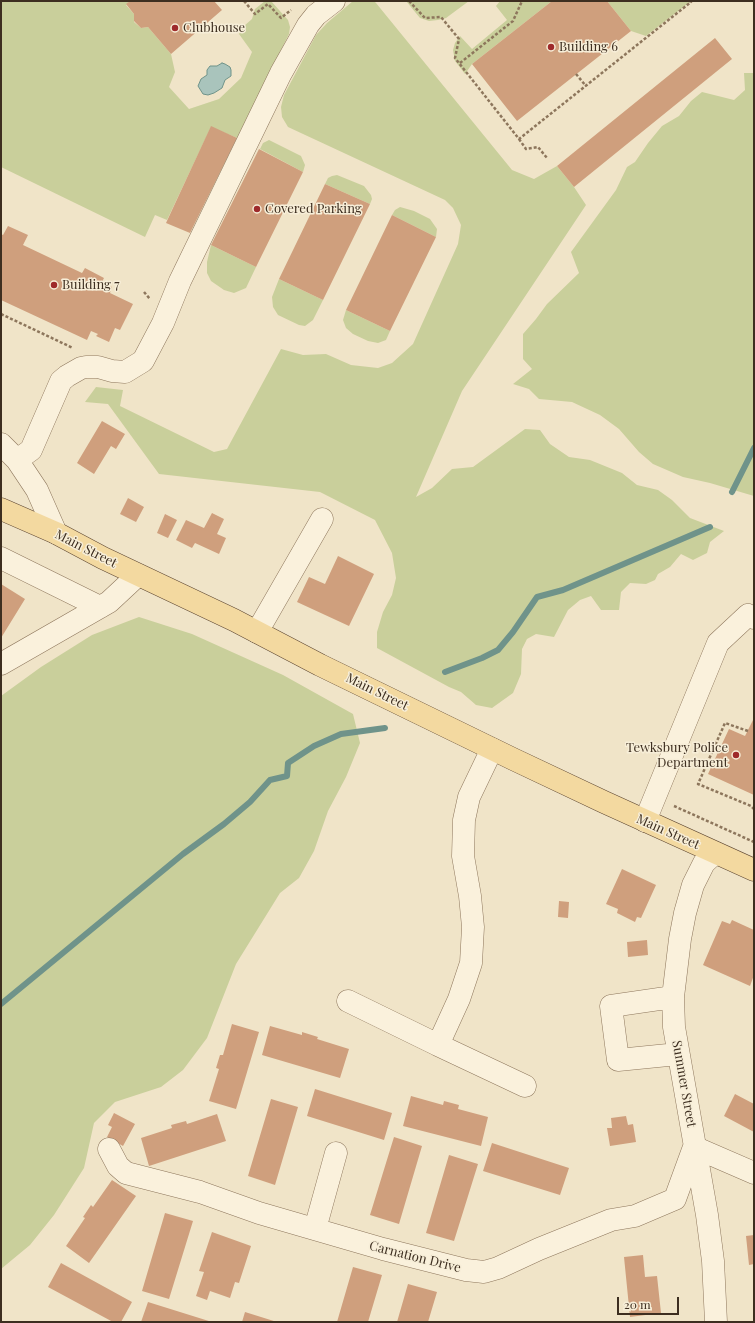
<!DOCTYPE html>
<style>
body{margin:0}
#map{position:relative;width:755px;height:1323px;overflow:hidden;background:#f0e4c8;font-family:"Playfair Display",serif}
canvas{display:block}
.frame{position:absolute;inset:0;border:2px solid #3d2e20;pointer-events:none}
.scale{position:absolute;left:617px;top:1297px;width:62px;height:18px;box-sizing:border-box;border:2px solid #3d2e20;border-top:0;padding-left:5px;font-size:12px;line-height:14px;white-space:nowrap;color:#3d2e20;-webkit-text-stroke:3px #f7eed8;paint-order:stroke}
</style>
<div id="map">
<canvas width="755" height="1323"></canvas>
<div class="frame"></div>
<div class="scale">20 m</div>
</div>
<script>
const g = document.querySelector('canvas').getContext('2d');
g.lineJoin = 'round';
function fill(path, color) {
  g.fillStyle = color;
  g.fill(path, 'evenodd');
}
function toPath(rows) {
  const path = new Path2D();
  for (const r of rows) {
    path.moveTo(r[0], r[1]);
    for (let i = 2; i < r.length; i += 2) path.lineTo(r[i], r[i + 1]);
  }
  return path;
}
function stroke(path, color, width, dash) {
  g.strokeStyle = color;
  g.lineWidth = width;
  g.lineCap = dash ? 'butt' : 'round';
  g.setLineDash(dash || []);
  g.stroke(path);
}
function write(font, color, halo, rows, align = 'center') {
  g.font = font + ' "Playfair Display",serif';
  g.lineWidth = 3;
  g.setLineDash([]);
  g.textBaseline = 'middle';
  g.strokeStyle = halo;
  g.fillStyle = color;
  for (const [text, x, y, turn = 0] of rows) {
    g.save();
    g.translate(x, y);
    g.rotate((+turn || 0) * Math.PI / 180);
    g.textAlign = isNaN(turn) ? turn : align;
    if (halo) g.strokeText(text, 0, 0);
    g.fillText(text, 0, 0);
    g.restore();
  }
}
const green = toPath([
 [1,1,130,1,126,5,134,14,134,22,141,28,148,27,171,54,175,72,169,87,189,109,219,99,241,78,252,52,239,34,244,26,252,19,255,9,265,1,271,1,288,20,290,27,289,34,237,138,211,127,167,220,155,215,145,237,1,167],
 [353,1,374,1,376,3,512,170,534,179,557,166,574,187,586,205,462,391,416,497,432,488,452,469,473,467,525,429,540,430,550,444,569,457,590,460,622,473,637,485,658,490,672,500,690,518,724,531,710,542,707,553,693,560,681,554,670,567,658,574,655,580,646,584,630,583,621,592,619,610,601,610,591,596,580,600,568,610,554,637,536,634,527,639,522,649,521,674,513,693,492,708,476,705,461,692,449,687,377,648,377,632,383,612,392,595,396,578,392,553,375,520,320,492,159,474,108,404,85,402,96,387,123,390,120,406,214,452,227,449,281,349,303,355,326,354,351,365,378,368,392,363,413,344,458,244,461,225,453,208,445,200,288,127,282,117,281,107,284,95,316,35,327,23],
 [406,1,469,1,446,18,438,20,429,21,420,18],
 [500,1,552,1,472,64,465,74,455,61,453,50,455,43,460,36,472,49,507,20,496,6],
 [607,1,691,1,646,36,631,31],
 [744,73,754,73,754,496,710,483,683,477,653,464,639,452,619,429,600,415,572,402,539,399,529,389,513,384,532,369,523,359,523,334,536,319,547,304,579,273,571,252,616,190,627,167,635,162,648,143,662,126,679,116,691,101,702,92,734,100,745,90],
 [269,140,301,156,305,165,303,172,260,149,263,143],
 [337,175,364,186,371,195,372,199,370,204,325,184,328,178,332,176],
 [400,207,414,211,430,219,437,229,436,237,392,215,395,210],
 [211,245,256,267,246,288,234,293,224,290,211,281,207,273,207,262],
 [279,279,323,300,313,320,305,326,299,325,278,315,273,307,272,297],
 [346,310,390,331,386,340,378,343,368,341,353,334,346,328,343,320],
 [139,617,192,634,283,675,353,714,360,743,346,777,328,811,314,851,299,878,280,893,236,964,207,1038,183,1070,161,1087,115,1102,94,1123,84,1168,54,1215,30,1245,1,1269,1,696,41,667,92,635]
]);
const water = toPath([
 [222,63,225,64,230,67,231,70,231,76,225,80,222,88,214,93,208,95,203,94,198,86,201,79,207,75,207,70,210,66,217,66,222,63]
]);
const stream = toPath([
 [732,492,754,448],
 [445,672,482,658,498,650,513,632,537,597,563,590,710,527],
 [1,1004,183,854,224,824,250,802,270,780,287,776,288,763,314,746,341,734,385,728]
]);
const building = toPath([
 [130,1,214,1,222,10,171,54,148,27,141,28,134,21,134,14,126,4],
 [552,1,607,1,631,31,517,121,472,64],
 [715,38,732,59,574,187,557,166],
 [211,126,237,138,190,233,166,223],
 [259,149,303,172,256,267,211,245],
 [325,184,370,204,323,300,279,279],
 [392,215,436,237,390,331,346,310],
 [8,226,28,235,23,245,82,273,85,268,104,278,102,282,112,287,110,293,133,304,120,330,115,328,109,342,96,336,98,334,91,331,87,340,1,300,1,234,3,235],
 [102,421,125,434,116,449,111,446,94,474,77,463],
 [128,498,144,507,136,522,120,514],
 [212,513,224,519,217,534,226,538,219,554,195,543,192,548,176,540,186,520,204,528],
 [165,514,177,520,168,538,157,533],
 [338,556,374,574,349,626,297,602,309,577,325,584],
 [1,584,25,599,1,638],
 [754,718,754,795,708,774,729,729,745,736],
 [622,869,656,885,641,918,637,917,635,922,617,913,618,909,606,904],
 [559,901,569,902,568,918,558,917],
 [732,920,754,930,754,975,750,986,703,965,722,921,730,924],
 [647,940,648,955,628,957,627,942],
 [232,1024,259,1032,236,1109,209,1101,219,1069,216,1068,220,1055,223,1055],
 [270,1026,302,1035,302,1032,318,1037,317,1039,349,1049,340,1078,262,1055],
 [315,1089,392,1113,384,1140,307,1116],
 [735,1094,754,1104,754,1132,724,1116],
 [411,1096,443,1105,444,1101,459,1105,458,1109,488,1117,481,1146,403,1126],
 [271,1099,298,1107,275,1185,248,1176],
 [114,1113,135,1124,123,1146,107,1137,112,1127,108,1125],
 [217,1114,226,1141,149,1166,141,1138,172,1128,171,1125,186,1121,187,1124],
 [626,1116,628,1125,633,1124,636,1142,610,1146,607,1128,612,1128,611,1118],
 [394,1137,422,1146,399,1224,370,1215],
 [492,1143,569,1168,560,1195,483,1171],
 [449,1155,478,1164,454,1241,426,1233],
 [112,1180,136,1196,89,1263,66,1246,85,1218,83,1217,91,1205,93,1207],
 [165,1213,193,1221,169,1299,142,1291],
 [212,1232,251,1246,239,1283,235,1282,230,1298,210,1291,207,1300,196,1296,204,1272,199,1271],
 [754,1235,754,1264,749,1265,746,1236],
 [643,1255,645,1277,657,1276,661,1313,630,1317,624,1257],
 [61,1263,132,1302,121,1322,113,1322,48,1287],
 [353,1267,382,1275,368,1322,337,1322],
 [408,1284,437,1292,428,1322,397,1322],
 [148,1302,212,1322,141,1322],
 [245,1312,277,1322,242,1322]
]);
const path = toPath([
 [244,1,255,14,268,4,281,18,291,10],
 [409,1,425,18,441,17,459,39,455,58,519,139,691,2,690,1],
 [460,63,513,21,522,1],
 [576,74,586,86],
 [519,139,526,149,538,147,547,158],
 [144,292,150,299],
 [1,314,73,348],
 [748,731,725,723,698,784,751,806,754,809],
 [674,806,754,842]
]);
const minor = toPath([
 [1,444,17,460,37,490,56,533],
 [17,460,31,450,61,381,67,376,81,368,86,367,98,367,112,371,125,372,143,361,163,323,180,281,281,73,308,25,316,15,334,1],
 [1,558,100,607],
 [257,632,322,519],
 [1,664,109,602,138,575],
 [645,821,718,643,748,615,754,618],
 [715,853,704,863,693,885,685,913,680,939,673,997,674,1027,707,1215,713,1261,716,1322],
 [673,997,611,1006,618,1060,678,1054],
 [348,1001,438,1045,459,999,471,963,473,927,470,896,463,856,464,820,469,797,492,749],
 [438,1045,525,1086],
 [109,1149,118,1166,126,1173,200,1192,259,1213,383,1249,466,1270,484,1272,498,1268,539,1249,611,1220,635,1216,675,1199,694,1147,754,1173],
 [315,1229,336,1153]
]);
const major = toPath([
 [1,509,56,533,103,558,234,620,320,665,513,759,604,802,754,870]
]);
const markers = [
 [175,28,4,"#9e2a2b"],
 [551,47,4,"#9e2a2b"],
 [257,209,4,"#9e2a2b"],
 [54,285,4,"#9e2a2b"],
 [736,755,4,"#9e2a2b"]
];
const poiNames = [
 ["Clubhouse",183,28],
 ["Building 6",559,47],
 ["Covered Parking",265,209],
 ["Building 7",62,285],
 ["Tewksbury Police",728,748,"right"],
 ["Department",728,763,"right"]
];
const streetNames = [
 ["Main Street",86,549,27],
 ["Main Street",377,692,26],
 ["Main Street",668,832,24],
 ["Summer Street",684,1084,80],
 ["Carnation Drive",415,1257,14]
];
fill(green, '#c9cf9b');
fill(water, '#a9c4bc');
stroke(water, '#6f938a', 1);
stroke(stream, '#6f938a', 6);
fill(building, '#cf9f7d');
stroke(minor, '#8d765c', 23);
stroke(major, '#5b4430', 23);
stroke(path, '#8d765c', 2.5, [3, 2]);
stroke(minor, '#faf1dc', 22);
stroke(major, '#f3d9a0', 22);
for (const [x, y, r, color] of markers) {
  const dot = new Path2D();
  dot.arc(x, y, r, 0, 2 * Math.PI);
  g.fillStyle = color;
  g.fill(dot);
  stroke(dot, '#f7eed8', 1.5);
}
write('13px', '#3d2e20', '#f7eed8', poiNames, 'left');
write('13px', '#3d2e20', '#f7eed8', streetNames);
</script>
